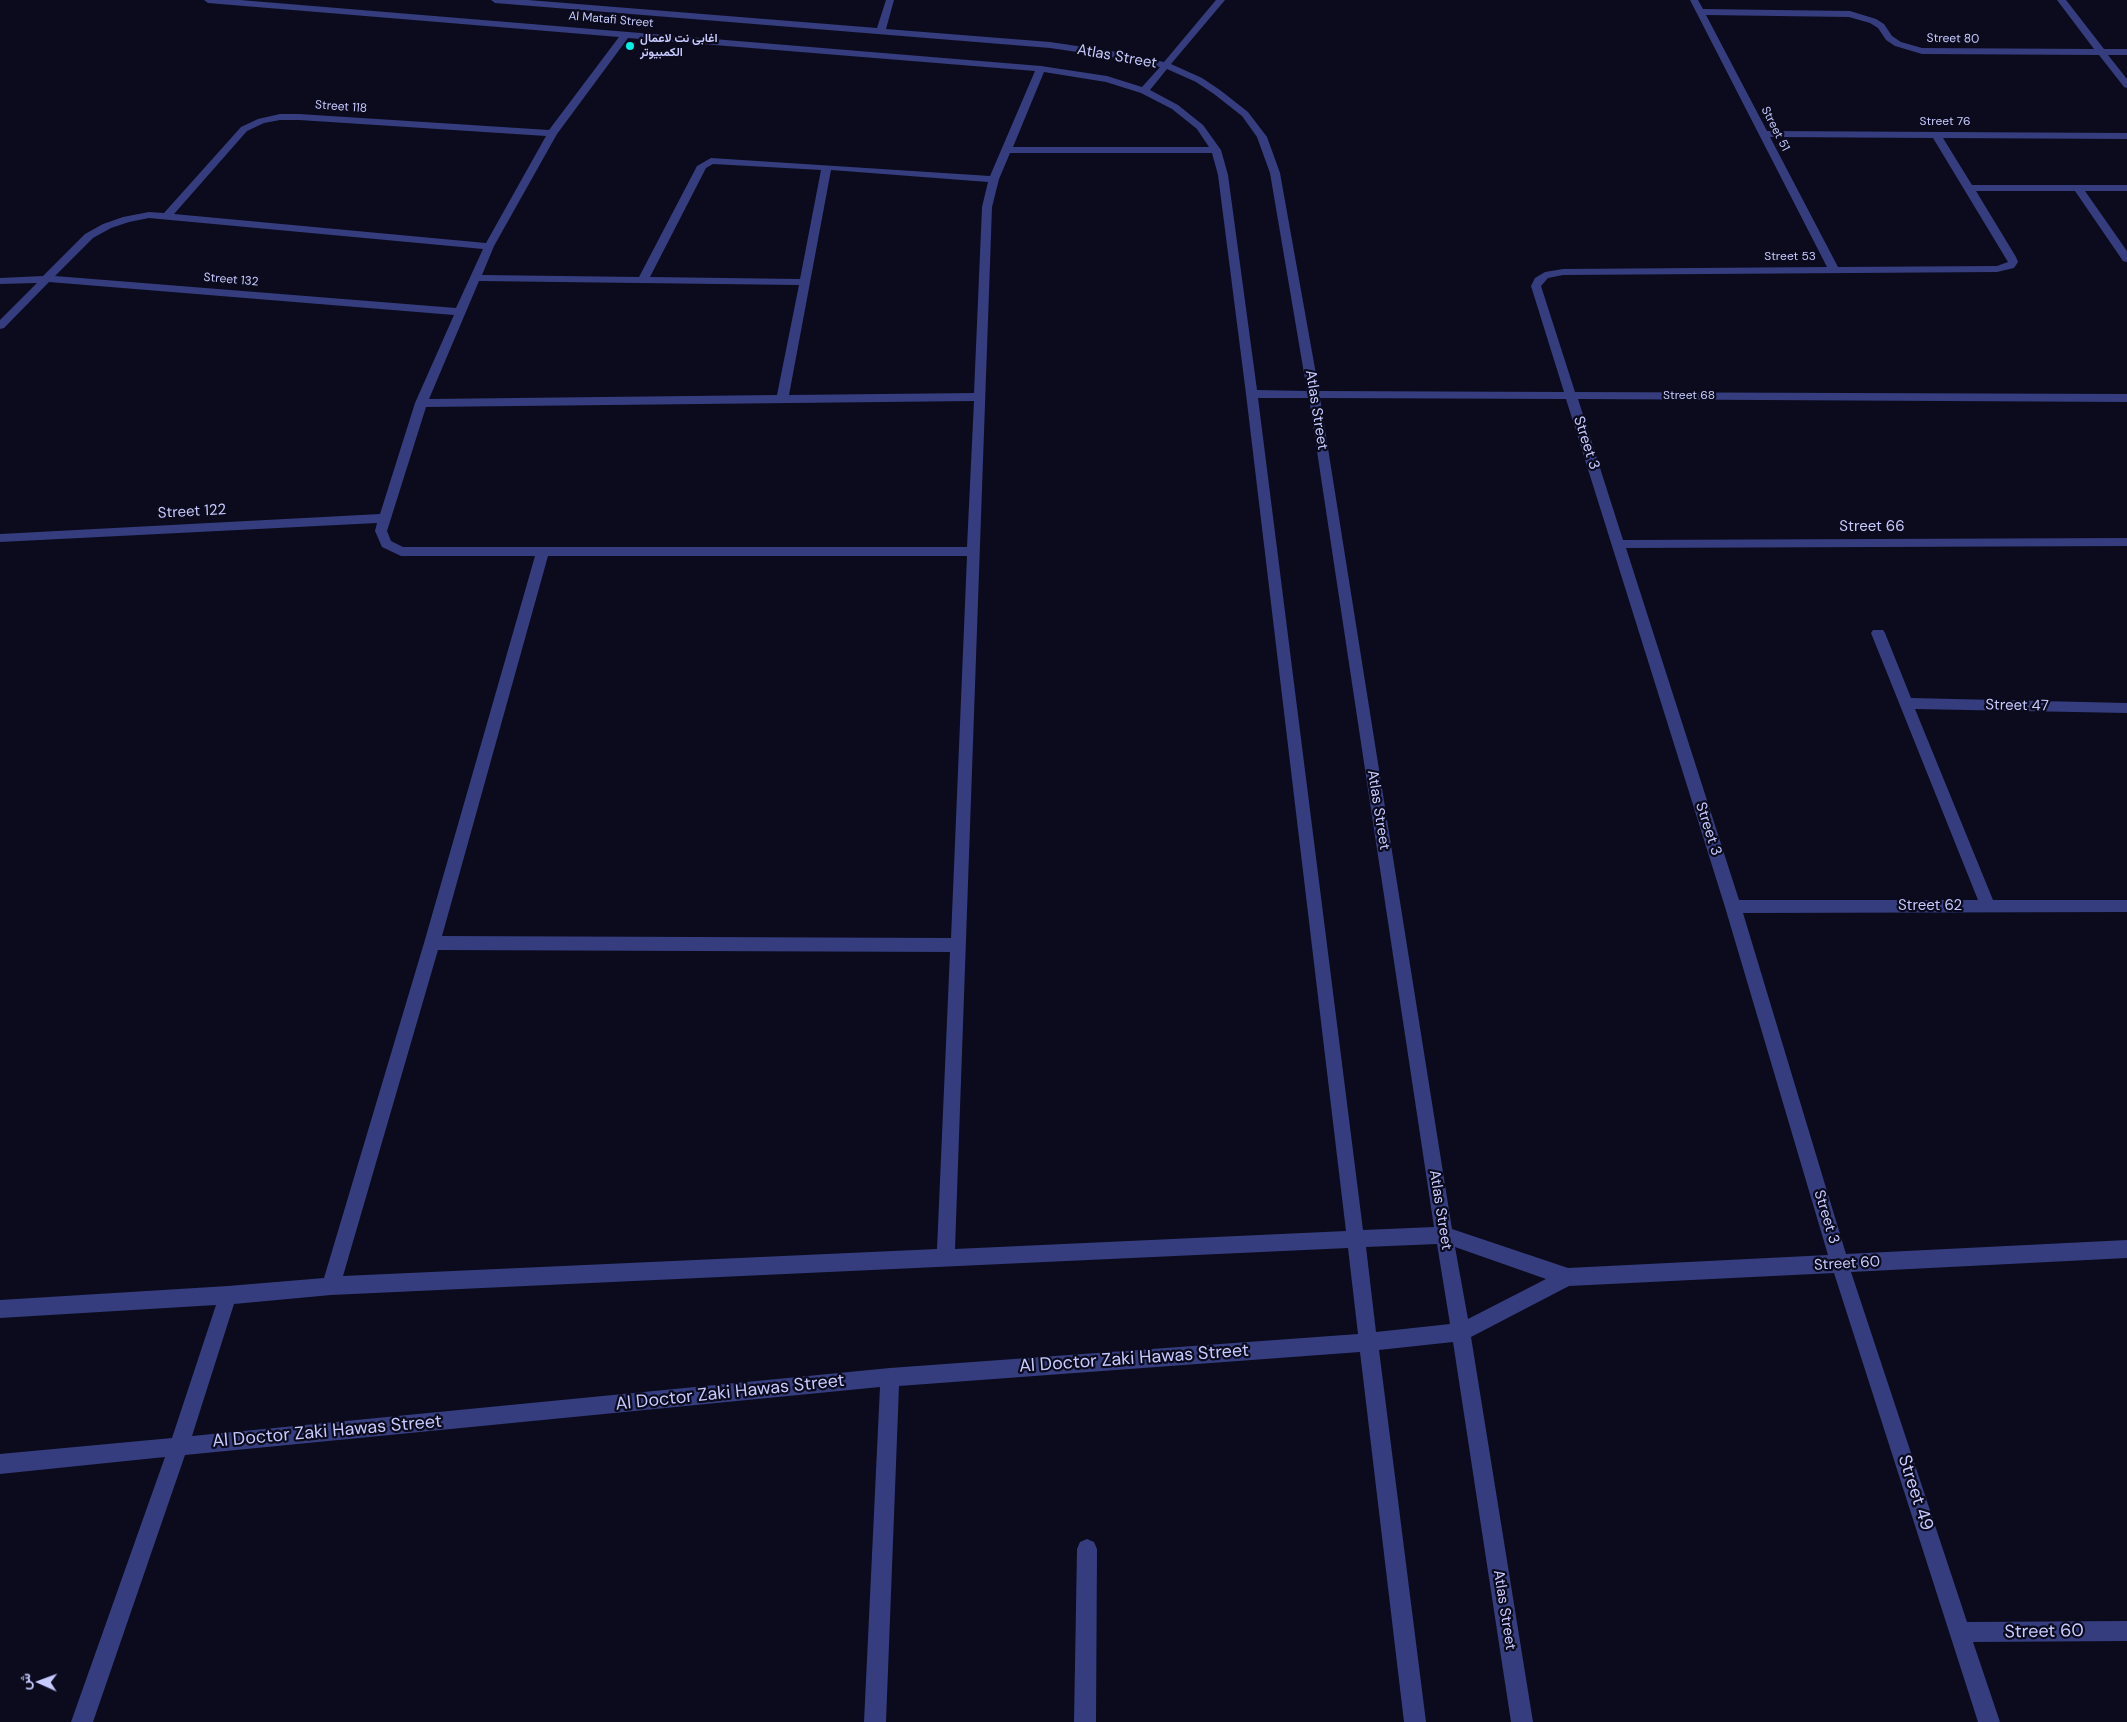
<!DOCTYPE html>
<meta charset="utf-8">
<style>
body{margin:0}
#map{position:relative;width:2127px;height:1722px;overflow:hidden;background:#0b0b1d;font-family:"DM Sans",Vazirmatn,sans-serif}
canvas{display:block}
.north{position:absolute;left:15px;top:1657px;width:50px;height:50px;-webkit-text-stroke:4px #0b0b1d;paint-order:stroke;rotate:272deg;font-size:14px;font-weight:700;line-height:20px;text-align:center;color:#c7caff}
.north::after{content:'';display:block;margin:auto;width:18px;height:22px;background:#c7caff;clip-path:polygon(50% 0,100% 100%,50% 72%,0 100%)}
</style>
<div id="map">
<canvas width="2127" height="1722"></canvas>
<div class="north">ش</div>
</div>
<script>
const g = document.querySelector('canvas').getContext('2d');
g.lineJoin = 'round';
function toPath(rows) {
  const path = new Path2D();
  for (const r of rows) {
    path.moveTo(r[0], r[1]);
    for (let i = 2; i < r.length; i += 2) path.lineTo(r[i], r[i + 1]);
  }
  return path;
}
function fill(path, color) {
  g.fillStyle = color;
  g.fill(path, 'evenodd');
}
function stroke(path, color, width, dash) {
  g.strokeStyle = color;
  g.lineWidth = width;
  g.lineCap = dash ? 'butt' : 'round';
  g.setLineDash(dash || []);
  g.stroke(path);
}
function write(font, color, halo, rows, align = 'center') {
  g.font = font + ' "DM Sans",Vazirmatn,sans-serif';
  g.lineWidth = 4.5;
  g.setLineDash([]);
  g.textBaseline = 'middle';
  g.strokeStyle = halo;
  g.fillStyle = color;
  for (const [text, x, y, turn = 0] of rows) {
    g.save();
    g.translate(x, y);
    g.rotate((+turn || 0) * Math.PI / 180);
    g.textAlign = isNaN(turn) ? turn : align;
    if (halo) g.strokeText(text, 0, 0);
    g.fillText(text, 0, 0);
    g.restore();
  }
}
const minor = toPath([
 [204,0,240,0,1041,66,1107,76,1142,87,1160,67,1111,57,1050,48,495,3,491,0,528,0,877,28,886,0,894,0,886,29,1050,42,1111,51,1164,62,1216,0,1225,0,1171,64,1202,78,1220,90,1248,112,1267,137,1280,173,1319,391,1564,392,1531,286,1535,278,1545,272,1563,269,1827,267,1690,0,1698,0,1703,9,1850,11,1876,19,1884,24,1892,36,1901,42,1922,48,2094,49,2057,0,2066,0,2104,49,2127,49,2127,55,2108,55,2127,79,2127,88,2124,87,2099,55,1922,54,1895,46,1886,40,1878,28,1870,23,1849,17,1706,15,1767,131,2127,133,2127,139,1943,138,1972,185,2127,185,2127,191,2085,191,2127,251,2127,262,2123,261,2075,191,1976,191,2016,257,2018,262,2014,268,1997,272,1563,275,1548,278,1541,286,1575,392,2127,394,2127,402,1578,399,1623,540,2127,538,2127,546,1626,548,1739,900,1978,900,1871,633,1873,630,1883,630,1885,633,1911,698,2127,703,2127,713,1915,709,1993,900,2127,900,2127,912,1743,913,1846,1254,2127,1240,2127,1258,1851,1272,1967,1622,2127,1621,2127,1641,1973,1642,2000,1722,1978,1722,1834,1273,1569,1286,1471,1337,1533,1722,1511,1722,1453,1342,1379,1350,1426,1722,1404,1722,1360,1352,899,1386,886,1722,864,1722,880,1387,185,1455,93,1722,71,1722,165,1457,0,1474,0,1454,172,1438,216,1305,0,1318,0,1300,228,1286,324,1278,424,943,535,556,401,556,382,547,375,531,377,523,0,542,0,534,380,514,415,403,454,315,49,282,4,328,0,329,0,320,37,283,0,284,0,278,43,276,85,234,103,224,123,217,149,212,164,213,241,127,258,119,280,114,299,114,549,130,619,37,208,3,204,0],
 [628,38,1035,71,990,176,711,158,697,166,639,277,482,275,494,246,557,134,628,38],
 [1167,69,1196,82,1214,94,1242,116,1257,137,1270,173,1307,391,1257,390,1228,175,1221,150,1203,125,1178,105,1150,90,1167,69],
 [1044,72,1106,82,1141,93,1172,109,1197,129,1209,147,1013,147,1044,72],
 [280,120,299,120,546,136,486,243,174,214,247,131,264,123,280,120],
 [1770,137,1933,138,2008,262,1997,266,1838,267,1770,137],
 [1010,153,1212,153,1218,175,1246,394,1346,1231,955,1249,992,207,999,179,1010,153],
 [713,164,821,170,800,279,650,277,706,168,713,164],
 [831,170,988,182,982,207,974,393,789,395,831,170],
 [149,218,483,249,456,308,55,276,93,238,111,228,129,222,149,218],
 [479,281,799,285,777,395,429,399,479,281],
 [1258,398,1309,398,1434,1227,1363,1230,1258,398],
 [1320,398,1566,399,1725,907,1828,1255,1568,1268,1452,1229,1320,398],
 [974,401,967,547,403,547,391,541,387,531,426,407,974,401],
 [548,556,967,556,951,938,442,936,548,556],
 [438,950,950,952,937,1249,343,1276,438,950],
 [1437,1244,1450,1324,1376,1332,1366,1247,1437,1244],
 [1455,1247,1546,1279,1468,1319,1455,1247],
 [1348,1248,1358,1334,890,1368,192,1436,234,1304,331,1295,1348,1248],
 [1087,1539,1094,1542,1097,1549,1096,1722,1074,1722,1077,1549,1080,1542,1087,1539]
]);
const markers = [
 [630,46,5,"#00f2e4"]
];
const farStreetnames = [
 ["Al Matafi Street",611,20,5],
 ["Street 80",1953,39,1],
 ["Street 118",341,107,4],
 ["Street 76",1945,122],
 ["Street 51",1775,129,63],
 ["Street 53",1790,257],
 ["Street 132",231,280,5],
 ["Street 68",1689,396]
];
const farPoinames = [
 ["اغابى نت لاعمال",640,39],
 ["الكمبيوتر",640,53]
];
const streetNames = [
 ["Atlas Street",1117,57,10],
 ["Atlas Street",1316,410,81],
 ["Street 3",1586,443,72],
 ["Street 122",192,512,-3],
 ["Street 66",1872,527],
 ["Street 47",2017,706,1],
 ["Atlas Street",1378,810,81],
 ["Street 3",1708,829,72],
 ["Street 62",1930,906],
 ["Atlas Street",1440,1210,81],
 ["Street 3",1826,1217,73],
 ["Street 60",1847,1264,-3],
 ["Atlas Street",1504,1610,81]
];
const nearStreetnames = [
 ["Al Doctor Zaki Hawas Street",1134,1359,-4],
 ["Al Doctor Zaki Hawas Street",730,1393,-6],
 ["Al Doctor Zaki Hawas Street",327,1432,-5],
 ["Street 49",1915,1493,72],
 ["Street 60",2044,1632,-1]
];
fill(minor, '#353d7e');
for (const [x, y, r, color] of markers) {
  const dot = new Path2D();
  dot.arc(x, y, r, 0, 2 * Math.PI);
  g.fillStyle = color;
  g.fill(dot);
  stroke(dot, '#0b0b1d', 2);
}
write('12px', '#c7caff', '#0b0b1d', farStreetnames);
write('bold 12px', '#c7caff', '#0b0b1d', farPoinames, 'left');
write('15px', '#c7caff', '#0b0b1d', streetNames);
write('18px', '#c7caff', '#0b0b1d', nearStreetnames);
</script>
